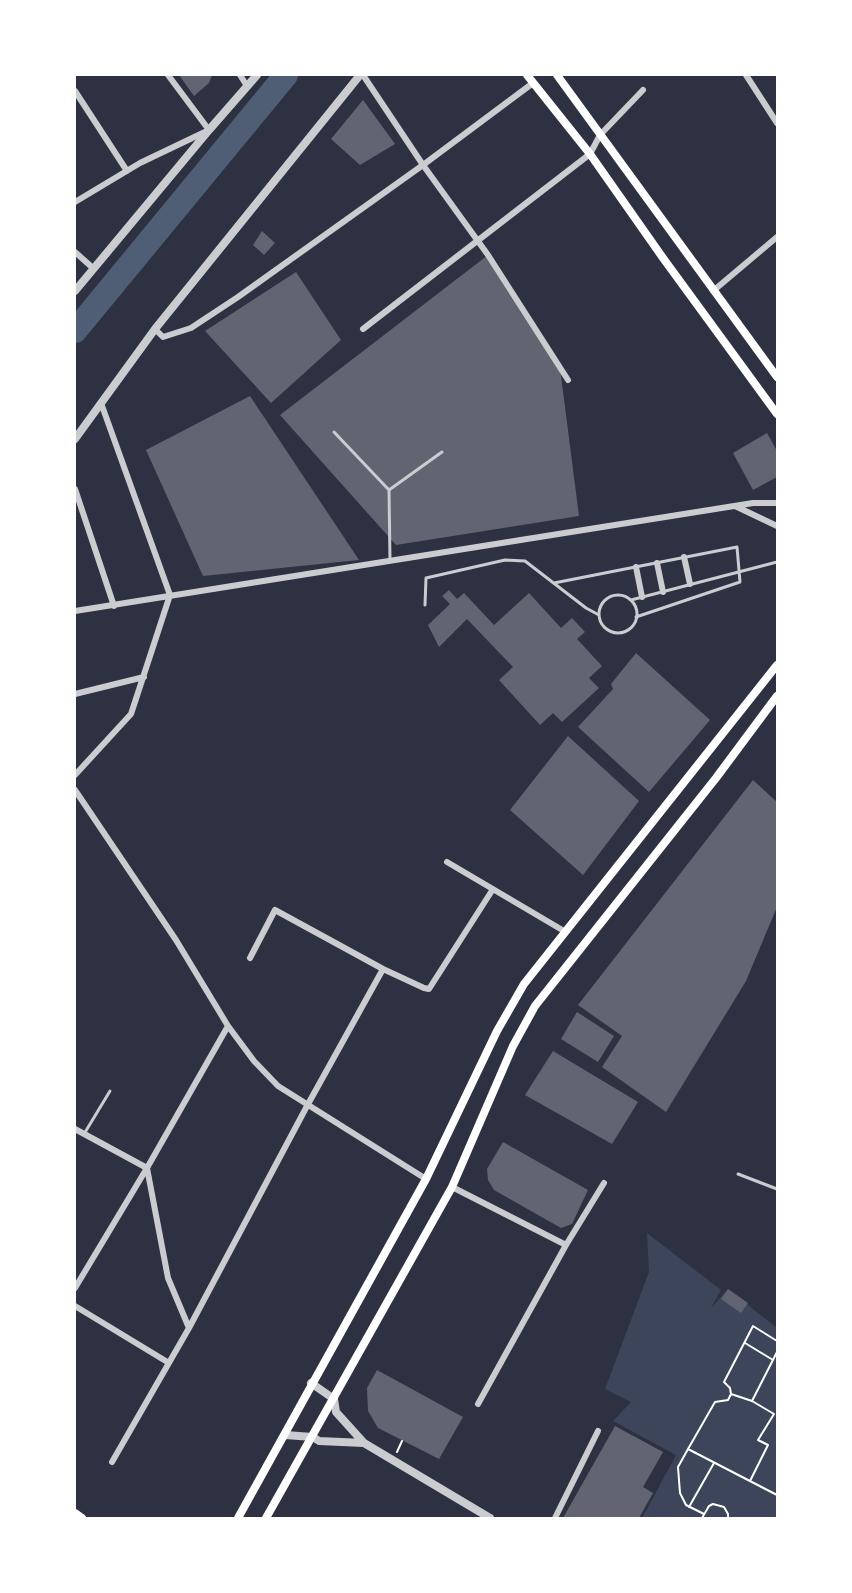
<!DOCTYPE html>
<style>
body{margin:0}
#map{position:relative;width:852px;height:1593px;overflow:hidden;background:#2d3142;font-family:"Nunito Sans",sans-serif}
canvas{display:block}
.frame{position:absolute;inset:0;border:76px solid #fff;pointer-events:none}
</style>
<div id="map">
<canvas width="852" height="1593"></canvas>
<div class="frame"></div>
</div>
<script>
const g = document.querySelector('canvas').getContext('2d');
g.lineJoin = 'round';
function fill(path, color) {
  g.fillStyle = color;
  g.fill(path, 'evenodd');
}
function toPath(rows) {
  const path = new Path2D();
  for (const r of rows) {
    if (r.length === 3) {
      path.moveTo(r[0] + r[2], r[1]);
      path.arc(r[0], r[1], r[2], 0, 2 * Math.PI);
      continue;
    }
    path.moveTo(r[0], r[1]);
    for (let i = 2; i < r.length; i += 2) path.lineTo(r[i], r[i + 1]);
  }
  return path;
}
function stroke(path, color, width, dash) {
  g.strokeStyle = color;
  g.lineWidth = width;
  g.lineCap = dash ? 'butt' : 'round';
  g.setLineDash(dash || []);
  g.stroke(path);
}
const green = toPath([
 [647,1233,721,1290,711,1308,728,1289,777,1328,777,1518,642,1518,676,1455,613,1421,631,1402,605,1389,649,1272]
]);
const river = toPath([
 [75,331,286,75]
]);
const building = toPath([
 [179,75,212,75,209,83,194,96],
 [363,100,395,144,360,165,331,139],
 [262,231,275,243,264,255,253,245],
 [488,255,560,368,579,516,396,545,280,415],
 [296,272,341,340,271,403,205,331],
 [250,396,359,560,203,576,146,450],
 [767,433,777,451,777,477,753,490,733,453],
 [449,590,457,599,464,593,494,625,529,593,561,628,572,618,585,632,577,639,602,666,589,678,599,688,562,722,553,713,540,725,499,680,513,667,467,619,439,647,428,625,450,604,442,596],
 [636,653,710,720,649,792,578,727,613,689,611,684],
 [568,736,639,801,583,875,510,810],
 [753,780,777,802,777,907,746,981,666,1112,602,1067,622,1036,578,1005],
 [577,1012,614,1036,598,1062,561,1039],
 [553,1051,638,1102,612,1144,525,1095],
 [503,1142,588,1190,572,1224,561,1228,494,1190,488,1180,487,1169],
 [728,1289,748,1303,741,1313,721,1299],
 [377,1370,463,1417,439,1459,378,1428,368,1411,367,1388],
 [615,1426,663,1452,643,1487,653,1493,639,1518,563,1518]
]);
const path = toPath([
 [777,1341,753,1326,724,1382,730,1388,731,1394,728,1400,715,1402,688,1449,777,1495],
 [745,1343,773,1360],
 [731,1394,752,1401],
 [688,1449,678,1467,680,1493,686,1505,704,1514],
 [397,1452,402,1441],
 [750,1481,768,1445,758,1440,774,1414,752,1401,777,1352],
 [689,1507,714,1463],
 [702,1518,709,1506,713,1504,724,1507,728,1514,728,1518]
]);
const service = toPath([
 [334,432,389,490],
 [390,560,389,490,442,452],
 [554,583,737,547,740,582,636,617],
 [618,614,19],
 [631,600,777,562],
 [425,605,426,578,505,560,525,561,586,608,599,615],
 [84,1134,110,1091],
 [738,1174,777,1189]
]);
const minor = toPath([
 [240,75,247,86],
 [363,75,423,165,488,255,568,380],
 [746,75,777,123],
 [75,91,127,171],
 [75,202,140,163,209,130,168,75],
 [75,252,94,269],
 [713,291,777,237],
 [155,329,163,337,191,328,238,297,423,165,533,83],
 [363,329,590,154,600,135,643,90],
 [75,489,114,606],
 [735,506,777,526],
 [684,557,690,584],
 [657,563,663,592],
 [636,567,642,597],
 [75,611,753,503,777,503],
 [75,694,144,677],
 [75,775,131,714,170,595,101,403],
 [75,790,176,940,228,1026,254,1061,278,1086,426,1179],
 [447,862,564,931],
 [250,958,275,910,383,969,424,988,429,989,493,889],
 [75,1129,147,1168,168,1278,189,1328],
 [452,1187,566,1245],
 [75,1288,147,1168,228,1026],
 [75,1306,169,1363],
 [478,1404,566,1245,604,1183],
 [112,1462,189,1328,307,1106,383,969],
 [555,1518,598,1431]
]);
const tertiary = toPath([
 [75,291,209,130,257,75],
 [75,439,155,329,360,75],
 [285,1435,313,1437,319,1441,364,1443,336,1412,334,1399,311,1383],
 [364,1443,490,1518]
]);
const secondary = toPath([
 [527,75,590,154,663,258,777,414],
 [557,75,777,377],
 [75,1513,82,1518],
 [238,1518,426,1179,497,1031,524,984,777,665],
 [266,1518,452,1187,513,1046,535,1006,716,778,777,696]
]);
fill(green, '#3c4559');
stroke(river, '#4f5d75', 24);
fill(building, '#626471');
stroke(path, '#fff', 2);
stroke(service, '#caccd0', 3);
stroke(minor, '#caccd0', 6);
stroke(tertiary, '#caccd0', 8);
stroke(secondary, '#fff', 8);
</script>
